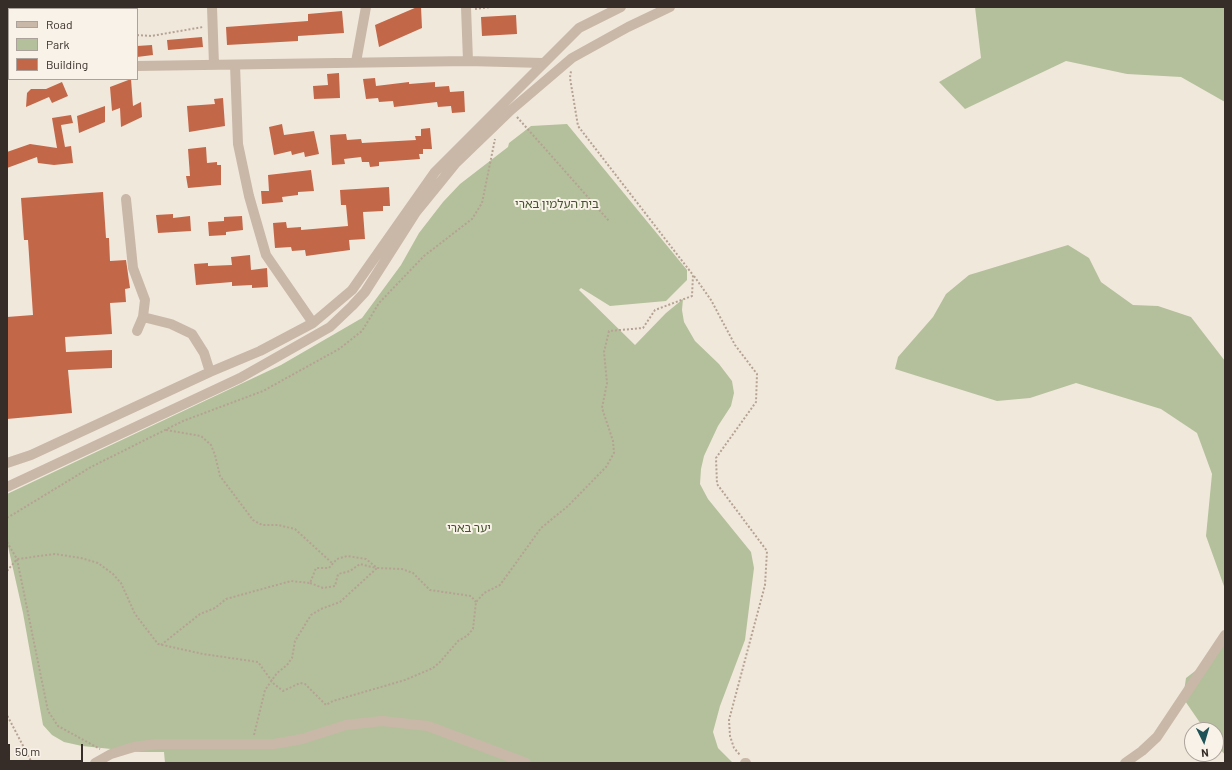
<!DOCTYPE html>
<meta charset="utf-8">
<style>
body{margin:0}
#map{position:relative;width:1232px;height:770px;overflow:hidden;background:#f1e8dc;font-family:Barlow,sans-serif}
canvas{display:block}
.frame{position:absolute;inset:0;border:8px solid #362d28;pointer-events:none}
.legend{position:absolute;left:8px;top:8px;width:130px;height:72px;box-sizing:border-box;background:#f9f2e8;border:1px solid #aba39b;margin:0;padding:5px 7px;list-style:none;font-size:12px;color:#362d28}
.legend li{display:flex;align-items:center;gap:8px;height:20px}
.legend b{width:20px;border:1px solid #aba39b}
.north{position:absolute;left:1184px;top:722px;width:40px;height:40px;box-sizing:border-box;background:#f9f2e8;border:1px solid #aba39b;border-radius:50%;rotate:175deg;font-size:11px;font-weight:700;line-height:16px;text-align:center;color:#362d28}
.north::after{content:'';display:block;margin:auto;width:14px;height:18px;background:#1f5357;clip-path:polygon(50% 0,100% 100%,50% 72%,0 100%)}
.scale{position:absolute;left:8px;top:744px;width:75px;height:18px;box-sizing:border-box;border:2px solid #362d28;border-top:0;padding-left:5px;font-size:12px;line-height:14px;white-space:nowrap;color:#362d28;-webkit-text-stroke:3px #f9f2e8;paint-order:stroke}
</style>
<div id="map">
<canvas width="1232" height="770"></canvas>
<div class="frame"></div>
<ul class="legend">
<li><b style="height:5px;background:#c9b8a8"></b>Road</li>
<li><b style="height:11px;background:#b4c09c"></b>Park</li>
<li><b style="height:11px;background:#c36749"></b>Building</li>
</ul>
<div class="north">N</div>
<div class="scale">50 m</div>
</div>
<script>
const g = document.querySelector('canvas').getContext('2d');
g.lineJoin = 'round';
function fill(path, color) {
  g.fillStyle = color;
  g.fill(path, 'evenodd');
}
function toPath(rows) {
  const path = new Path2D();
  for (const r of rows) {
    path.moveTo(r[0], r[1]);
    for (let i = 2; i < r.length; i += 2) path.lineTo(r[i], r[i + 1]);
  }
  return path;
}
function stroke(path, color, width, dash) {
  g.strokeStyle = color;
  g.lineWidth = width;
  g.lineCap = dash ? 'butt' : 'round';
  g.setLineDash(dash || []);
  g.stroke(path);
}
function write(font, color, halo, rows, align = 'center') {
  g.font = font + ' Barlow,"Noto Sans Hebrew",sans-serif';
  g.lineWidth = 4;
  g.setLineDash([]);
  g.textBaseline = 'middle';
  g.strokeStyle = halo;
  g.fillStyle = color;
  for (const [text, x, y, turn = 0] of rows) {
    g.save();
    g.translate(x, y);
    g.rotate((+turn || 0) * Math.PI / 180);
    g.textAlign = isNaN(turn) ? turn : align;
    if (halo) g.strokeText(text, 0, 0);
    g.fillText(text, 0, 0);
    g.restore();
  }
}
const green = toPath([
 [975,7,1225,7,1225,102,1181,77,1127,74,1066,61,965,109,939,82,981,58],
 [567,124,687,270,687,280,666,301,610,306,581,288,579,290,635,345,666,313,683,299,682,310,684,322,695,341,719,364,732,381,734,393,731,406,718,426,704,456,701,469,700,484,708,499,751,552,754,568,745,640,720,706,713,732,718,748,733,763,165,763,164,752,140,752,82,746,64,742,52,735,43,725,23,613,7,542,7,494,281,365,362,318,401,265,419,233,443,202,460,184,508,147,509,143,531,126],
 [1068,245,1089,258,1101,282,1133,305,1158,306,1191,317,1225,361,1225,589,1206,536,1212,474,1197,433,1161,409,1076,383,1030,398,997,401,895,369,898,357,933,317,946,294,969,275],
 [1225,638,1225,755,1216,744,1216,730,1205,730,1183,698,1186,678,1216,655]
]);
const building = toPath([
 [417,7,421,7,422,28,379,47,375,25],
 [342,11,344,33,298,36,298,41,227,45,226,27,308,21,308,14],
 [516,15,517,34,482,36,481,17],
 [202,37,203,47,168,50,167,40],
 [152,45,153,55,137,57,137,46],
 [339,73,340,98,314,99,313,86,328,85,327,74],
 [375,78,376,86,409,82,409,84,435,82,435,87,449,86,450,92,464,91,465,112,452,113,451,106,438,107,437,102,394,107,393,101,379,102,378,98,366,99,363,79],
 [131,79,133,106,141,102,142,117,121,127,120,108,112,111,110,87],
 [62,82,68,96,52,103,49,97,26,107,27,93,31,89,46,89],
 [223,98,225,126,189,132,187,106,215,104,214,99],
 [105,106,105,122,79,133,77,116],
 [71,115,73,123,61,125,65,147,71,146,73,163,54,165,38,163,37,157,7,168,7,152,30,144,57,148,52,118],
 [282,124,284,135,314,131,319,154,305,157,304,152,292,155,291,151,274,155,269,127],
 [430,128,432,149,423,149,423,154,419,154,420,159,379,162,379,166,370,167,369,162,362,162,361,157,344,159,345,164,332,165,330,135,346,134,347,140,361,139,362,143,416,140,415,136,421,136,421,129],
 [206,147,207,163,217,162,217,165,221,165,221,185,188,188,186,176,190,176,188,149],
 [311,170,314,191,298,192,298,195,282,197,283,202,262,204,261,191,269,191,268,175],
 [389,187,390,206,383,206,383,211,363,212,365,239,349,240,350,250,306,256,305,250,292,251,291,247,275,248,273,223,286,222,287,228,301,227,301,230,348,226,346,205,341,205,340,190],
 [103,192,106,238,109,238,110,261,126,260,130,288,125,289,126,302,110,303,112,334,65,337,66,352,112,350,112,368,68,370,72,413,7,419,7,317,33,315,28,240,24,240,21,198],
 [173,214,173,218,190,216,191,231,158,233,156,215],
 [242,216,243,230,226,232,226,235,209,236,208,222,224,221,224,217],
 [250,255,251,270,267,268,268,287,252,288,252,285,232,286,232,282,196,285,194,264,208,263,208,266,232,265,231,257]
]);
const path = toPath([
 [475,9,492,7],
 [7,18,9,21],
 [137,35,151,36,203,27],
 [517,117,609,221],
 [694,276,711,300,735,345,757,374,756,402,716,458,717,484,767,551,765,585,729,720,730,736,734,748,740,755],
 [166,430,201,436,211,445,215,455,220,476,253,520,262,525,278,525,295,529,333,564],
 [7,518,91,467,183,421,263,391,339,349,362,331,379,303,424,256,472,219,482,203,495,139],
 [7,542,17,559,48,711,58,726,100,749],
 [7,571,17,559,55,554,81,558,98,563,113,574,121,583,135,614,158,644,203,654,258,662,274,684,283,691,300,683,305,684,326,705,333,701,405,680,433,668,440,662,458,641,467,636,473,629,476,602,484,593,500,585,541,528,568,506,606,467,614,453,613,441,602,408,607,383,604,352,609,331,643,328,655,310,692,296,693,275,578,126,570,78,571,71],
 [310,583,323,588,335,586,338,574,350,571,360,564,376,568],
 [161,645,200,614,215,608,226,599,291,581,310,583,316,568,329,568,337,559,347,556,366,559,377,568,402,569,413,573,430,590,471,596,476,602],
 [7,708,7,715,32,763],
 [254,735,265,690,277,673,287,665,292,658,295,641,311,615,321,609,340,602,377,568]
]);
const minor = toPath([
 [212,7,214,65],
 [466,7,468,61],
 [356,62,366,7],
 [235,65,238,144,249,196,266,255,313,323],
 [137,66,468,61,543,63],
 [7,67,9,67],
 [126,199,133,268,145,300,143,317,137,331],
 [143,317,171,324,192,334,204,353,210,372],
 [7,463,31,455,210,372,260,351,313,323,352,290,435,172,579,28,621,7],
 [7,487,240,378,330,327,352,306,365,292,416,212,438,185,455,164,511,110,572,58,628,27,670,7],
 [95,763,111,754,134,747,157,744,274,744,302,739,346,725,382,721,428,726,526,763],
 [745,763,746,763],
 [1125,763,1142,751,1157,737,1225,635]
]);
const parkNames = [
 ["בית העלמין בארי",557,204],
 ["יער בארי",469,528]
];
fill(green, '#b4c09c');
fill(building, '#c36749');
stroke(path, '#b5a293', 2, [2, 2]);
stroke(minor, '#c9b8a8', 10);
write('12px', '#45542d', '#f9f2e8', parkNames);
</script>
